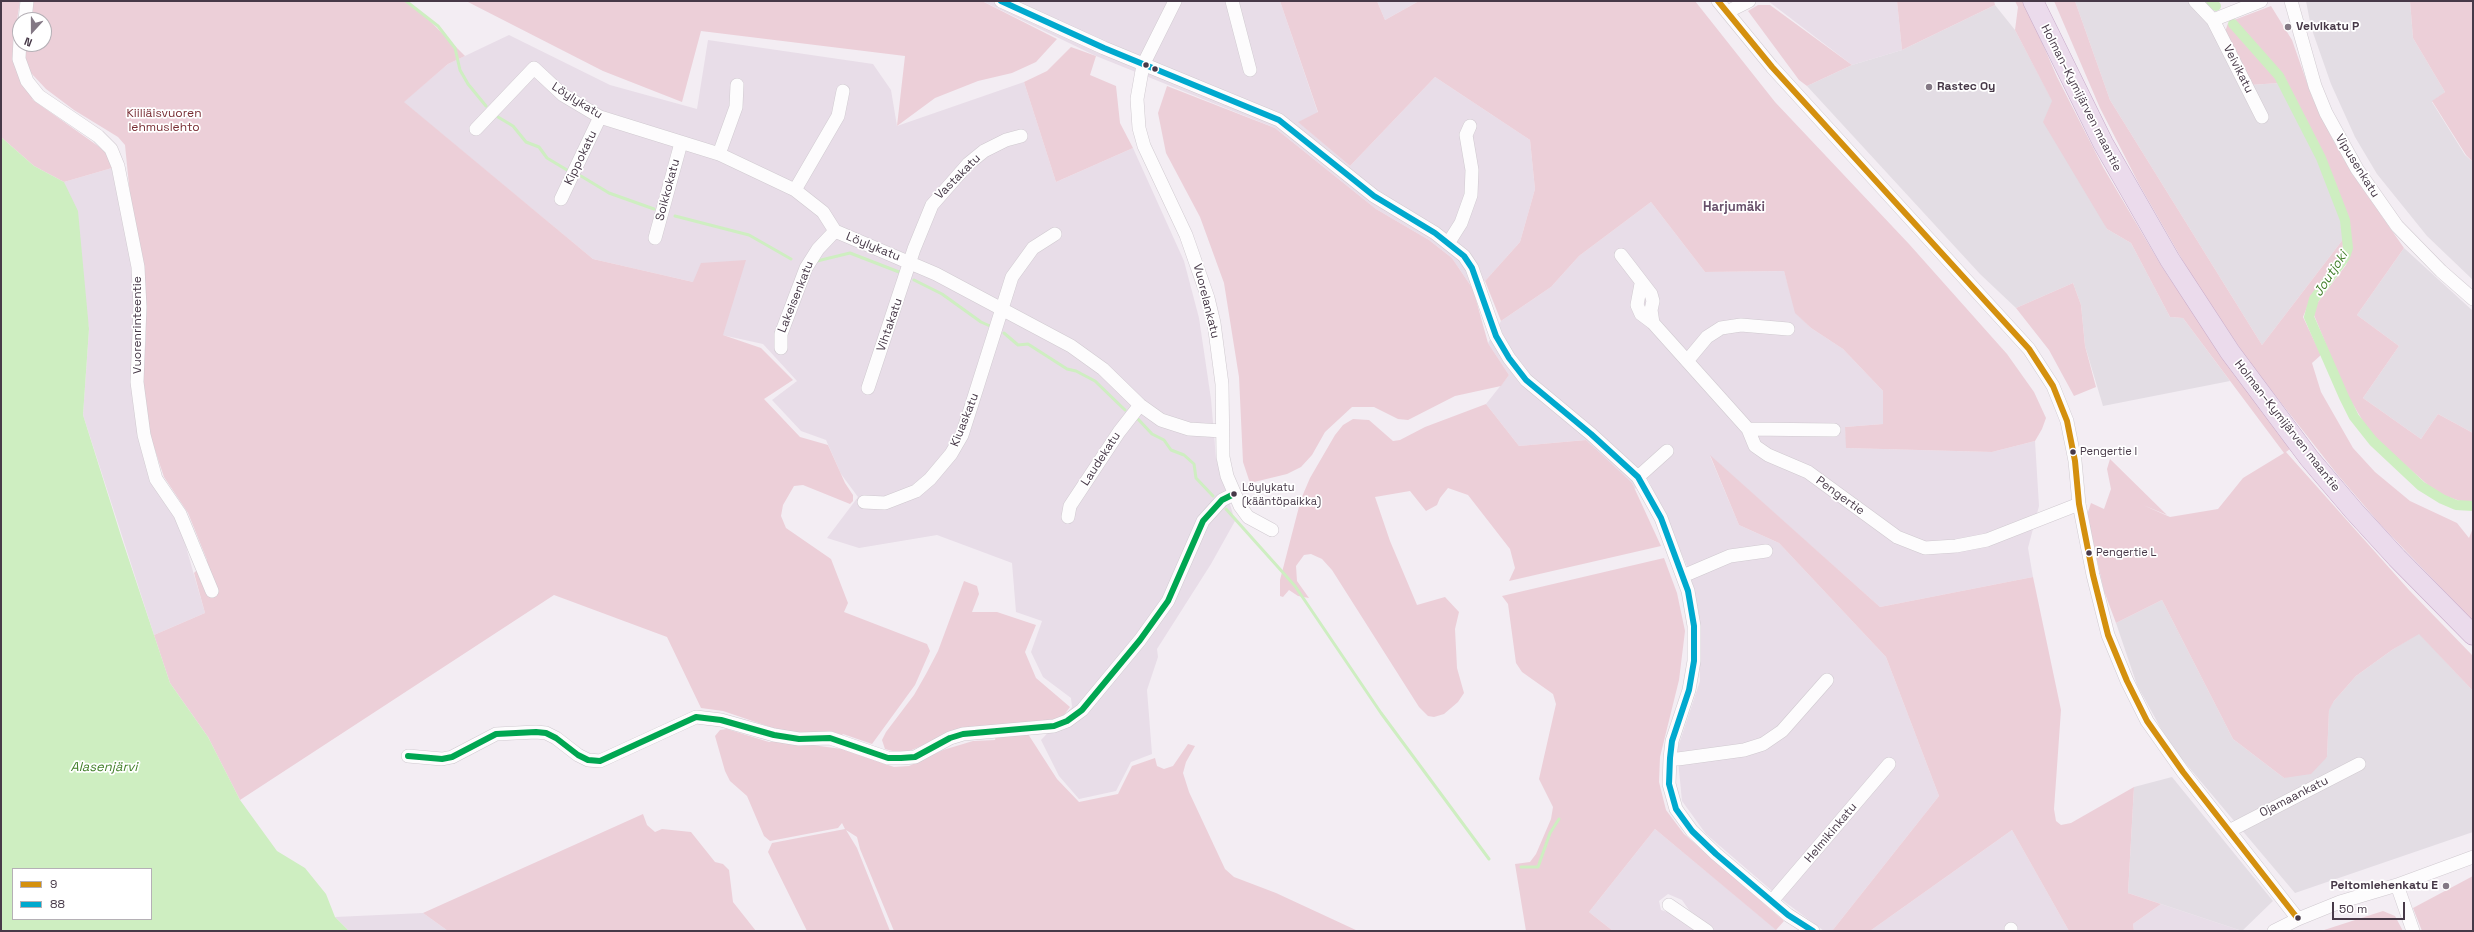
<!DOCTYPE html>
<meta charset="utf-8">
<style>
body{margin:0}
#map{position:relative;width:2474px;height:932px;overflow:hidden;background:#f3edf3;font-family:"Space Grotesk",sans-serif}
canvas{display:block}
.frame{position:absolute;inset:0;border:2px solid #473948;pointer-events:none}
.legend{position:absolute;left:12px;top:868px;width:140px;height:52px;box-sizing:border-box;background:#fff;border:1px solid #b5b0b6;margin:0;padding:5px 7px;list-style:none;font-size:12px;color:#473948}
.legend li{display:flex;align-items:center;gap:8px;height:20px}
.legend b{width:20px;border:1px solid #b5b0b6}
.north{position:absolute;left:12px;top:12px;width:40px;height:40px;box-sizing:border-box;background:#fff;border:1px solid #b5b0b6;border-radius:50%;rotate:201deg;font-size:11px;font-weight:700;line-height:16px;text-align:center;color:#473948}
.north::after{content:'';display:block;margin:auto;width:14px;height:18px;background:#837884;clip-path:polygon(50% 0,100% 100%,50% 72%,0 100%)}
.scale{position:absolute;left:2332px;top:902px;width:73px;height:18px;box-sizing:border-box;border:2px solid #473948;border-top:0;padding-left:5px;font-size:12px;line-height:14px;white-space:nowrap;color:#473948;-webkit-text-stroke:3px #fff;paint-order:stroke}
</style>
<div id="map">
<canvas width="2474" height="932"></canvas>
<div class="frame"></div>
<ul class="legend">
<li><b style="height:5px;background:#d4900e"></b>9</li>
<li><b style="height:5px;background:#00a9ce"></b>88</li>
</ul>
<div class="north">N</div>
<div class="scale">50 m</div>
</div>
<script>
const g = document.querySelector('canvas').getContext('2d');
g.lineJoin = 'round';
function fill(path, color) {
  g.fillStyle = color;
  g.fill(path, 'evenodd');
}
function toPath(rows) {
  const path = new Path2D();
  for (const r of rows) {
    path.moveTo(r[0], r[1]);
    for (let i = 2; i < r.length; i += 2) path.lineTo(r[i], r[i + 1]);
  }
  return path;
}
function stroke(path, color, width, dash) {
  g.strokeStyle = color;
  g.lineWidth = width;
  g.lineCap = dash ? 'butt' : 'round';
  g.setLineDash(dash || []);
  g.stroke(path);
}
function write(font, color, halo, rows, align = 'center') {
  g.font = font + ' "Space Grotesk",sans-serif';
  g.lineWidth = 3.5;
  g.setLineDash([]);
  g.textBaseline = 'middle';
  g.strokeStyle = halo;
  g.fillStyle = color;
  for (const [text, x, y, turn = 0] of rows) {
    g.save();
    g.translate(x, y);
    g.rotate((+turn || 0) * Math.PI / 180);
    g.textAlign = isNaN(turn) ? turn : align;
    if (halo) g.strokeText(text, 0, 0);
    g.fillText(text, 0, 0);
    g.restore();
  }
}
const residential = toPath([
 [982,1,1280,1,1318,113,1299,122,1350,166,1435,77,1530,140,1535,189,1520,242,1485,281,1473,289,1452,258,1429,240,1376,209,1275,128,1096,56],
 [1377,1,1419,1,1385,20],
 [1768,1,1897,1,1902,50,1852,65],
 [509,35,610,85,697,109,708,40,873,64,891,90,897,126,1024,82,1056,182,1133,148,1184,261,1199,318,1211,399,1216,458,1235,521,1211,564,1157,649,1158,657,1147,690,1152,754,1131,762,1116,791,1079,799,1059,776,1041,740,1072,707,1071,698,1043,677,1031,652,1042,621,1016,612,1012,563,937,535,859,548,827,538,858,497,841,474,826,440,801,431,772,400,797,381,763,344,722,335,693,282,593,259,403,102,448,64],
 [112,168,130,250,137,306,132,396,144,452,178,519,205,613,154,635,83,415,89,329,64,182],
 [1651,202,1705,272,1784,271,1796,313,1811,328,1843,349,1883,391,1883,424,1845,427,1847,448,1992,452,2035,441,2039,506,2028,548,2033,577,1880,607,1710,456,1739,525,1779,543,1886,657,1939,796,1832,931,1824,931,1785,902,1706,834,1682,801,1677,750,1700,681,1699,613,1687,566,1648,479,1632,491,1586,440,1519,446,1486,404,1509,375,1488,343,1501,321,1551,287,1579,256],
 [1655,829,1778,931,1715,931,1689,910,1682,900,1668,894,1659,901,1661,910,1682,917,1699,931,1613,931,1589,912],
 [2012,830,2069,931,1870,931],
 [2161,904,2242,931,2134,931,2133,924],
 [423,913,448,931,349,931,335,917]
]);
const industrial = toPath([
 [2075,1,2189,1,2210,23,2250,85,2279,83,2289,102,2321,167,2337,205,2343,225,2344,238,2262,345,2110,100],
 [2306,1,2410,1,2413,38,2445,92,2432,102,2465,155,2473,162,2473,280,2427,236,2377,174,2355,137,2331,84,2311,27],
 [1995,5,2015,30,2053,102,2107,229,2131,243,2170,317,2183,318,2230,381,2103,406,2085,346,2081,305,2073,283,2016,308,1980,274,1807,86,1852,65,1902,50],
 [2404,248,2473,311,2473,433,2438,414,2421,439,2363,398,2399,346,2357,315],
 [2162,600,2233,739,2284,778,2327,757,2329,709,2334,701,2356,676,2392,650,2419,633,2473,691,2473,832,2295,893,2170,745,2137,685,2116,623],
 [2172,777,2273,901,2242,931,2128,893,2134,787]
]);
const green = toPath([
 [1,1,20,1,14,39,23,78,33,100,98,146,106,153,112,168,64,182,34,166,1,137],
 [31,1,405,1,420,11,465,56,448,64,404,102,593,259,693,282,701,263,746,260,723,335,761,348,793,380,764,399,800,437,828,445,845,483,853,495,853,501,850,504,803,485,794,486,783,505,781,516,786,528,831,559,848,603,844,612,927,644,930,651,915,685,872,744,843,734,840,738,782,731,723,711,701,708,667,637,554,595,240,800,208,737,170,683,154,635,205,613,194,573,207,560,188,513,164,477,150,435,141,396,146,338,145,281,132,215,125,145,118,137,74,110,46,89,31,73,25,59,25,44,44,44,44,20,30,20],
 [466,1,982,1,1057,39,1036,62,1012,73,978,81,935,98,897,126,905,56,701,31,682,102,603,71],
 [1280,1,1377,1,1385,20,1419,1,1695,1,1775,102,1909,244,2007,354,2034,392,2046,418,2042,429,2035,441,1992,452,1846,448,1845,427,1883,424,1883,391,1843,349,1811,328,1795,313,1784,271,1705,272,1651,202,1579,256,1551,287,1501,321,1485,281,1520,242,1535,189,1530,140,1435,77,1350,166,1298,122,1318,112],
 [1897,1,1994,1,1995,5,1902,50],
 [2015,1,2024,1,2057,77,2103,167,2162,267,2220,353,2290,449,2286,452,2409,590,2473,656,2473,691,2419,634,2392,650,2356,676,2334,701,2329,710,2327,757,2311,774,2284,778,2233,739,2162,600,2116,623,2104,591,2087,515,2091,503,2104,509,2111,489,2107,469,2110,459,2167,515,2143,505,2170,517,2218,509,2243,478,2284,453,2183,318,2170,317,2131,243,2107,229,2043,122,2052,101,2015,30,2018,7],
 [2054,1,2075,1,2110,100,2262,345,2344,238,2340,262,2310,300,2303,317,2321,355,2312,363,2321,392,2353,448,2375,472,2410,501,2457,523,2469,538,2473,528,2473,621,2380,524,2337,474,2249,362,2191,275,2139,184,2100,108],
 [2410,1,2473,1,2473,162,2466,155,2432,101,2445,92,2413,38],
 [1758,5,1770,5,1852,65,1807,86,1799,80,1748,11],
 [2271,6,2292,40,2312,97,2333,140,2351,172,2404,248,2357,315,2399,346,2363,398,2421,439,2438,414,2473,433,2473,502,2460,501,2437,493,2377,440,2364,423,2345,391,2314,315,2315,306,2346,265,2352,249,2350,225,2334,179,2284,76,2234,20],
 [2228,23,2263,59,2279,83,2250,85,2225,32],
 [1071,47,1096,56,1090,75,1116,86,1120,123,1133,148,1056,182,1024,82,1047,71],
 [1167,86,1275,128,1376,209,1429,240,1452,258,1473,289,1488,343,1509,375,1501,386,1455,396,1408,420,1398,419,1374,407,1352,407,1325,432,1312,455,1301,467,1287,474,1250,483,1243,462,1239,377,1224,283,1200,217,1166,153,1158,113],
 [2073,283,2081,305,2085,346,2096,387,2074,396,2049,350,2016,308],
 [1486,404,1519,446,1586,440,1632,483,1661,546,1509,581,1515,568,1510,549,1468,495,1448,488,1440,498,1437,505,1426,511,1410,491,1375,497,1390,541,1417,605,1445,597,1459,612,1455,629,1457,668,1464,693,1458,702,1444,714,1434,717,1428,716,1419,707,1332,570,1322,559,1311,554,1304,555,1296,566,1297,581,1309,598,1298,596,1289,590,1283,597,1280,596,1280,580,1301,499,1310,478,1335,435,1343,425,1353,419,1369,420,1393,441,1400,440,1425,427],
 [1710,455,1880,607,2033,577,2061,710,2054,809,2056,821,2061,825,2071,823,2134,787,2128,893,2161,904,2133,924,2134,931,2069,931,2012,830,1870,931,1832,931,1939,796,1886,657,1779,543,1739,525],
 [1664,558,1677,593,1685,631,1679,680,1660,757,1659,782,1666,810,1684,834,1784,921,1776,930,1655,829,1589,912,1613,931,1526,931,1515,864,1530,862,1536,854,1551,819,1553,807,1539,779,1556,704,1553,694,1522,672,1516,663,1508,604,1502,596],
 [964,581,977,586,979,594,972,612,997,612,1036,625,1025,652,1036,678,1070,707,1064,715,1054,721,933,741,907,752,896,752,885,749,882,740,886,732,914,695,926,674,938,651],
 [727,729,769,742,782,741,842,749,894,767,909,766,943,750,973,741,995,740,996,735,1028,734,1057,779,1079,802,1118,794,1132,766,1155,758,1157,766,1164,769,1173,766,1188,744,1195,746,1186,762,1183,773,1189,792,1225,869,1234,877,1276,893,1358,931,894,931,860,849,857,837,846,830,857,848,890,931,807,931,768,852,772,843,845,829,842,823,838,828,770,841,764,836,747,796,730,781,725,771,715,736,720,730],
 [643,814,647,825,655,832,662,829,691,832,715,862,723,864,729,870,733,902,756,931,448,931,423,913],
 [2473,876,2473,931,2422,931,2413,908],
 [2383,911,2395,916,2403,931,2321,931]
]);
const water = toPath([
 [1,137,34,166,64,182,78,211,89,329,83,415,121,536,170,683,208,737,240,800,277,851,305,868,326,894,335,917,349,931,1,931],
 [13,869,151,869,151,919,13,919]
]);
const stream = toPath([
 [406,1,438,26,455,48,460,70,468,84,486,106],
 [498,117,513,126,526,142,539,147,547,158,567,170],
 [581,176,609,193,654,209],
 [675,216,749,235,791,259],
 [817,261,850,253,899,272],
 [914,280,942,294,981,322,990,326],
 [1004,333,1018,345,1028,344,1067,369,1076,371,1095,381,1125,410],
 [1138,419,1152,434,1164,440,1171,450,1184,455,1194,464,1196,478,1213,496],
 [1226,509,1295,586,1381,713,1489,859],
 [1521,867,1538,867,1550,833,1559,819]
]);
const canal = toPath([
 [2211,1,2216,6],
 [2233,24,2279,76,2321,158,2345,220,2348,248,2345,257,2314,299,2309,317,2344,397,2354,417,2373,441,2421,486,2442,499,2456,505,2473,506]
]);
const minor = toPath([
 [1001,1,1104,48,1279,120,1374,196,1435,233,1464,256,1472,268,1496,336,1509,358,1526,380,1591,434,1638,477,1661,518,1688,591,1694,626,1694,661,1689,690,1672,741,1670,758,1669,784,1676,809,1692,831,1716,854,1788,915,1813,931],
 [1175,1,1143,65,1137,99,1139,128,1144,146,1186,235,1208,298,1214,323,1222,384,1223,457,1227,476,1240,506,1248,517,1272,530],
 [1232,1,1250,70],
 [1718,1,1772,67,2029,349,2053,386,2067,421,2075,461,2079,504,2093,575,2108,635,2127,681,2147,721,2183,772,2298,919],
 [2195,1,2213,20],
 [2261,1,2213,20,2262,117],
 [2291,1,2315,86,2326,113,2357,169,2397,226,2441,271,2473,299],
 [1727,12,1749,1],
 [25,20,27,1],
 [20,39,19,59,27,81,39,96,98,136,111,149,118,166,138,267,140,307,137,382,144,435,156,479,180,514,212,591],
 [476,129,534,68,563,95,600,117,719,154,795,190,823,212,835,231,936,274,1071,346,1103,369,1140,405,1161,420,1189,429,1222,431],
 [719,154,736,107,737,85],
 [795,190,838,116,843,91],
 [561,199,600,117],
 [655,238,681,143],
 [1449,242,1461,223,1471,195,1472,170,1466,135,1470,126],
 [1621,255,1651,294,1653,301,1651,310,1653,323],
 [1641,284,1637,305,1641,314,1653,323,1748,429,1755,446,1768,455,1808,472,1897,537,1925,548,1956,546,1987,540,2079,504],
 [781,348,781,334,806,268,818,249,835,231],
 [1687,361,1707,337,1721,328,1741,325,1788,329],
 [868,388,914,249,932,205,968,164,984,151,1006,140,1021,136],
 [1748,429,1834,430],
 [1638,477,1667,451],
 [864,502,885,503,916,491,930,479,951,454,962,435,970,410,1012,277,1033,248,1055,234],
 [1068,517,1070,506,1119,432,1140,405],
 [1683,576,1730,556,1766,551],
 [408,756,442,759,452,757,496,734,536,732,546,733,556,738,578,755,588,760,600,761,696,717,721,720,774,735,799,739,830,738,888,758,901,758,915,757,950,738,963,734,1054,726,1067,721,1082,710,1140,640,1168,601,1203,521,1222,500,1234,494],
 [1670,758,1678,759,1744,750,1763,744,1782,731,1827,680],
 [2229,831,2359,764],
 [2397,885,2413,931],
 [1772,901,1889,764],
 [1669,905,1707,931],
 [2011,929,2011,931],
 [2274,931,2298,919,2340,902,2397,885,2473,857]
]);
const highway = toPath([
 [2033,1,2103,143,2170,260,2230,352,2309,458,2354,511,2397,558,2473,635]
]);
const bus1 = toPath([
 [1718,1,1772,67,2029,349,2053,386,2067,421,2075,461,2079,504,2093,575,2108,635,2127,681,2147,721,2183,772,2298,919]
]);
const bus2 = toPath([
 [1001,1,1104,48,1279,120,1374,196,1435,233,1464,256,1472,268,1496,336,1509,358,1526,380,1591,434,1638,477,1661,518,1688,591,1694,626,1694,661,1689,690,1672,741,1670,758,1669,784,1676,809,1692,831,1716,854,1788,915,1813,931]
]);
const bus3 = toPath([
 [408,756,442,759,452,757,496,734,536,732,546,733,556,738,578,755,588,760,600,761,696,717,721,720,774,735,799,739,830,738,888,758,901,758,915,757,950,738,963,734,1054,726,1067,721,1082,710,1140,640,1168,601,1203,521,1222,500,1234,494]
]);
const markers = [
 [2288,27,4,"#837884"],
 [1146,65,3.5,"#473948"],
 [1155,69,3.5,"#473948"],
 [1929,87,4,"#837884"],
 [2073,452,3.5,"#473948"],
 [1234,494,3.5,"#473948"],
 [2089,553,3.5,"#473948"],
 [2446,886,4,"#837884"],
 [2298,918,3.5,"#473948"]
];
const busNames = [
 ["Pengertie I",2080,452],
 ["Löylykatu",1242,488],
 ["(kääntöpaikka)",1242,502],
 ["Pengertie L",2096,553]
];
const poiNames = [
 ["Veivikatu P",2296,27],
 ["Rastec Oy",1937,87],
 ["Peltomiehenkatu E",2438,886,"right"]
];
const streetNames = [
 ["Veivikatu",2238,69,63],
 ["Holman–Kymijärven maantie",2081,98,63],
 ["Löylykatu",577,101,32],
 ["Kippokatu",581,158,-64],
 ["Vipusenkatu",2357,166,58],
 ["Vastakatu",958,177,-45],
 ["Soikkokatu",668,190,-75],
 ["Löylykatu",873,247,22],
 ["Lakeisenkatu",796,297,-68],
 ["Vuorelankatu",1206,301,76],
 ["Vuorenrinteentie",138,325,-90],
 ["Vihtakatu",890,325,-71],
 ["Kiuaskatu",965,420,-68],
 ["Holman–Kymijärven maantie",2287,426,52],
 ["Laudekatu",1101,459,-57],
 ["Pengertie",1840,496,36],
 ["Ojamaankatu",2294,797,-27],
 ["Helmikinkatu",1831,833,-50]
];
const parkNames = [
 ["Kiiliäisvuoren",164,114],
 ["lehmuslehto",164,128]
];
const neighbourhoodNames = [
 ["Harjumäki",1734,207]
];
const waterNames = [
 ["Joutjoki",2331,274,-57],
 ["Alasenjärvi",104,767]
];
fill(residential, '#e8dde8');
fill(industrial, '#e3dde4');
fill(green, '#eccfd8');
fill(water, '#ceeec1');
stroke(stream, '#ceeec1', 3);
stroke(canal, '#ceeec1', 10);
stroke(minor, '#d0cad0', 14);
stroke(highway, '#c7aac9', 21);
stroke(minor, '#fdfcfd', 13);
stroke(highway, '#ebdbec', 20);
stroke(bus1, '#d4900e', 6);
stroke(bus2, '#00a9ce', 6);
stroke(bus3, '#00a651', 6);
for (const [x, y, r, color] of markers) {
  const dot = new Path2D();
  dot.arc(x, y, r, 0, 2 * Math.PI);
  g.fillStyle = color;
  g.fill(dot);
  stroke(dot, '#fff', 1.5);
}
write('11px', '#473948', '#fff', busNames, 'left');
write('bold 12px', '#473948', '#fff', poiNames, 'left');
write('12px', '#473948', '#fff', streetNames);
write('12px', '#782e34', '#fff', parkNames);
write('bold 13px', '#68506b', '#fff', neighbourhoodNames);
write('italic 13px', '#43802b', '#fff', waterNames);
</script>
